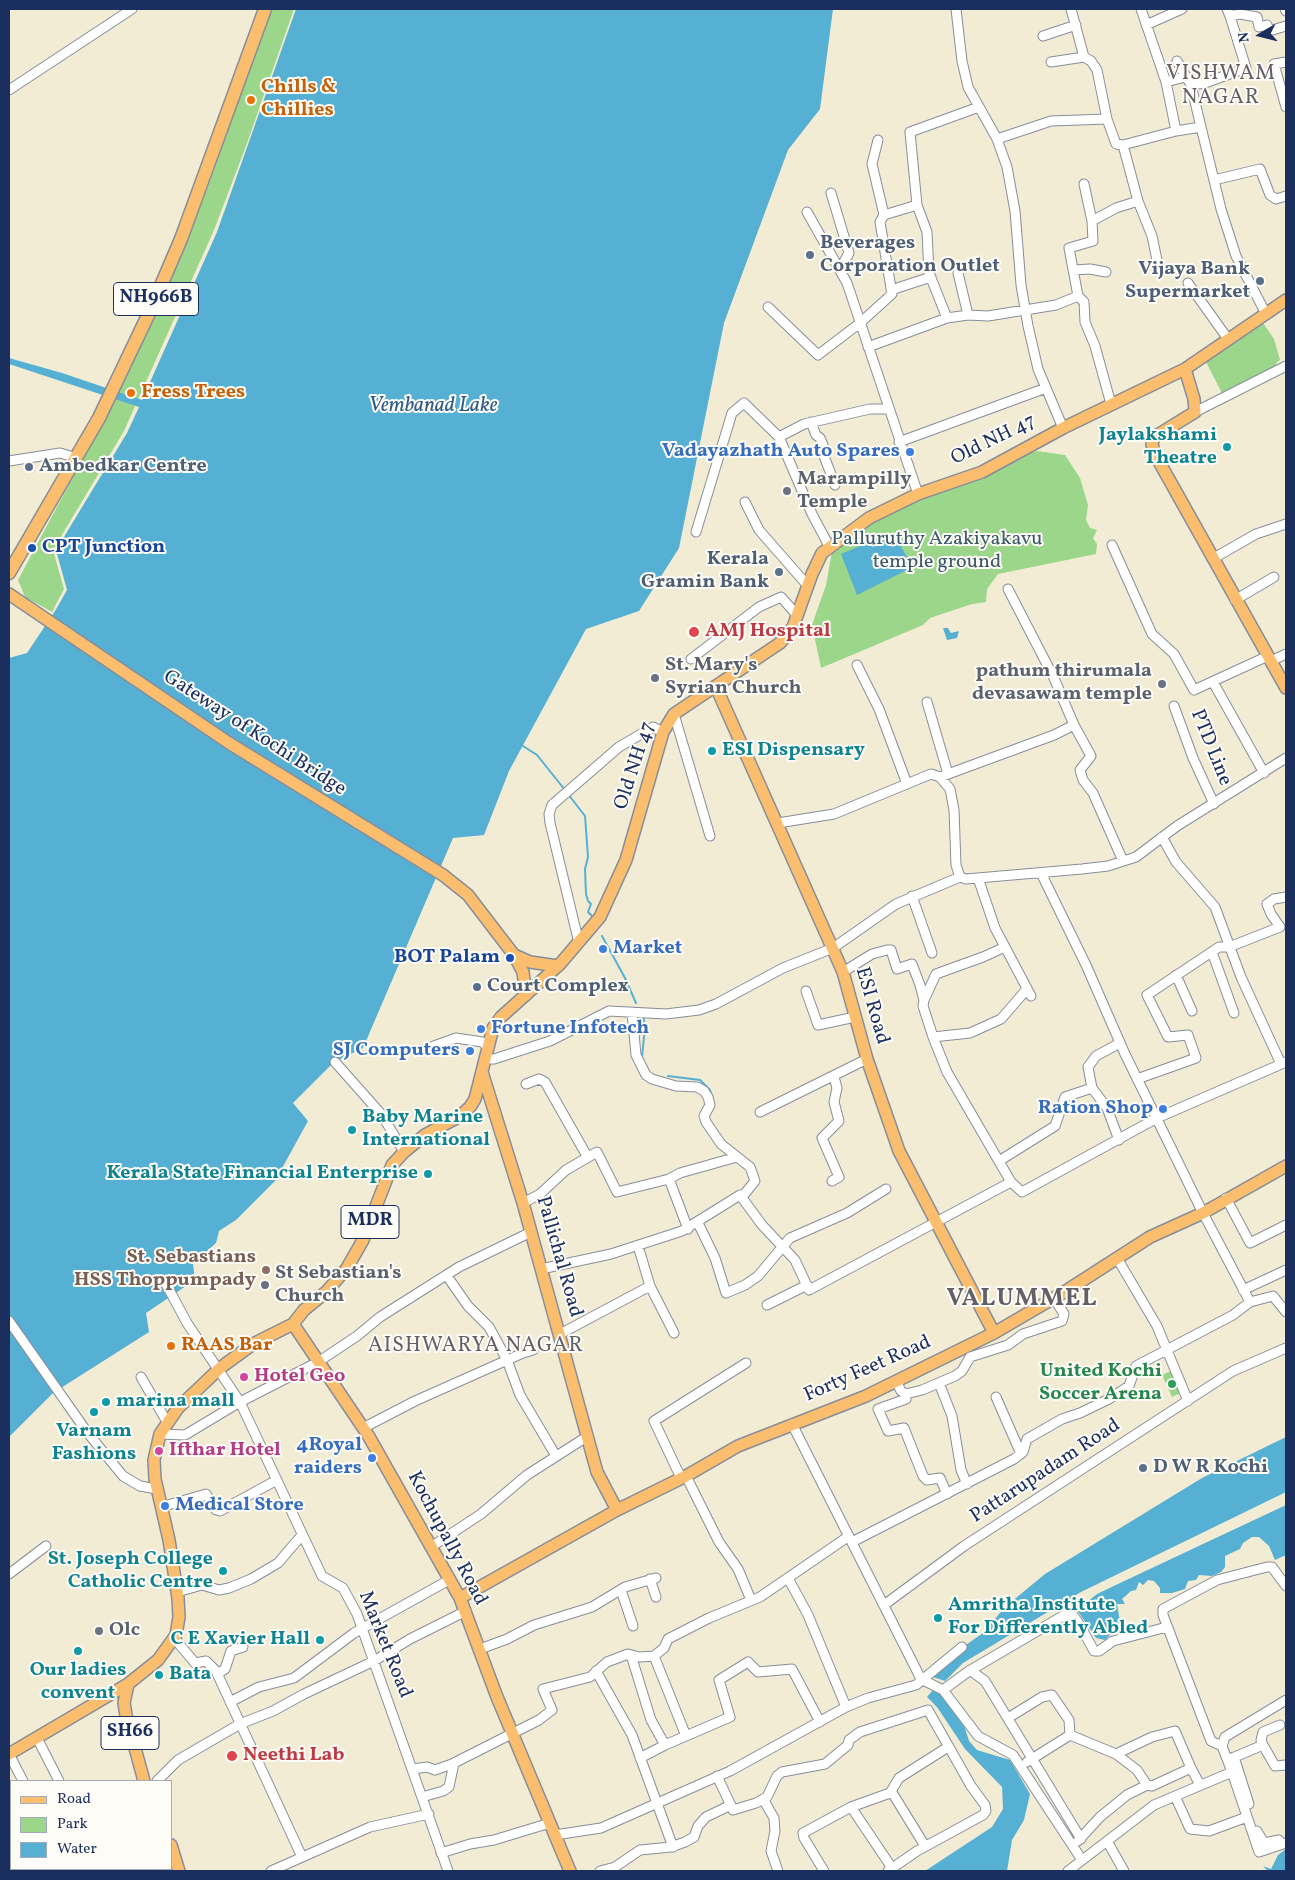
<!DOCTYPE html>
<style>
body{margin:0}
#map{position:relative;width:1295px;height:1880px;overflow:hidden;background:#f3ecd5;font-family:Vollkorn,serif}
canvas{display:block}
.frame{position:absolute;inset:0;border:10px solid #1b2f5e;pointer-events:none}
.legend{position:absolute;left:10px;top:1780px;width:162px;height:90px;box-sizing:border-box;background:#fdfcf7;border:1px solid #a3aaba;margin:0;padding:6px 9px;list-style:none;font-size:15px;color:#1b2f5e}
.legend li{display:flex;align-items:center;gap:10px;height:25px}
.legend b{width:25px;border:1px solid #a3aaba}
.north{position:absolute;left:1235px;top:10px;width:50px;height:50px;-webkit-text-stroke:4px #fdfcf7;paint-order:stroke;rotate:262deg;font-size:14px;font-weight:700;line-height:20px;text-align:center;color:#1b2f5e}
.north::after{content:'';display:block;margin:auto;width:18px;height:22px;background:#1b2f5e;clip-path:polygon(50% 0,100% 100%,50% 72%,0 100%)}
</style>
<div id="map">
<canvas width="1295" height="1880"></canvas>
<div class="frame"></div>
<ul class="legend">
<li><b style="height:6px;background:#fbbe6e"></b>Road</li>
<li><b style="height:14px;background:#9bd68a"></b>Park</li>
<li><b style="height:14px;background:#55b0d3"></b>Water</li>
</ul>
<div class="north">N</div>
</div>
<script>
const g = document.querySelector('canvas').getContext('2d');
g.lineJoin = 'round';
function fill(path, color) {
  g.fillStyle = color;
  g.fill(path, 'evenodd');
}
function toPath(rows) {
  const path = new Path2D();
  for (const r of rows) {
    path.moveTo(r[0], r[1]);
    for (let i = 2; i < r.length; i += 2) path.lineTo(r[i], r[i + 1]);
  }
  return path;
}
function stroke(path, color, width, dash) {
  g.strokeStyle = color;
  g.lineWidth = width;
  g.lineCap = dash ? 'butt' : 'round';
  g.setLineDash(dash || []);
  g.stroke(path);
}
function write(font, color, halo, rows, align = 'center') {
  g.font = font + ' Vollkorn,serif';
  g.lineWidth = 4;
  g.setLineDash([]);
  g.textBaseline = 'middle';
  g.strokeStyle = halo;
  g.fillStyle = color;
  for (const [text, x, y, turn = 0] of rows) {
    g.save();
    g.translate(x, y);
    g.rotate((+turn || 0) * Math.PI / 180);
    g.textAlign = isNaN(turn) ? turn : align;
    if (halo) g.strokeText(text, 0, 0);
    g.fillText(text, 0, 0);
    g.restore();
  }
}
const green = toPath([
 [271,9,294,9,246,146,214,230,124,431,53,550,64,589,52,612,25,597,18,580,115,398,164,292,208,187],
 [1261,320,1274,339,1280,360,1276,363,1278,369,1225,399,1204,358],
 [1037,451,1065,455,1080,478,1088,505,1086,520,1090,528,1097,530,1093,538,1097,544,1096,554,998,574,987,589,986,602,972,604,930,618,923,625,821,668,812,625,826,585,833,546,877,516,1009,459],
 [1173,1370,1183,1392,1172,1397,1162,1375]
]);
const water = toPath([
 [296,9,833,9,820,109,788,150,724,323,679,548,639,611,586,629,509,771,484,835,453,838,363,1048,334,1062,293,1103,308,1121,275,1181,236,1220,219,1231,216,1243,193,1264,195,1280,146,1313,149,1332,53,1393,9,1437,9,658,27,653,55,611,67,590,56,550,127,433,139,407,9,364,9,358,62,373,142,400,217,232],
 [879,538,889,538,898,541,909,561,907,570,857,595,841,554],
 [943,628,948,628,951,633,959,631,957,638,947,640],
 [1286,1437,1286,1492,1081,1592,963,1663,945,1681,930,1676,947,1658,983,1633,1005,1607,1045,1574,1202,1478],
 [1286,1505,1286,1555,1275,1560,1269,1546,1259,1537,1252,1537,1243,1543,1240,1549,1225,1556,1225,1567,1221,1572,1212,1576,1199,1575,1196,1580,1188,1581,1185,1589,1172,1593,1160,1593,1160,1588,1154,1581,1148,1580,1143,1585,1139,1582,1136,1590,1131,1591,1122,1599,1125,1604,1117,1604,1121,1628,1118,1633,1111,1634,1105,1640,1096,1638,1077,1610,1097,1594,1120,1583],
 [940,1689,965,1728,969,1741,977,1750,1010,1760,1030,1794,1024,1820,1012,1840,1007,1871,925,1871,992,1827,1003,1809,1002,1787,965,1749,937,1707,927,1697,932,1691],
 [1286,1849,1286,1871,1268,1871,1263,1866,1271,1869,1278,1855]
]);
const stream = toPath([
 [523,746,537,755,565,790],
 [568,794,585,816,588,857,585,869,586,894,588,901,591,904,588,912,592,916],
 [602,936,625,978,636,1003],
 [642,1057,645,1027,643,1015],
 [668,1076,700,1080,710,1090,712,1096]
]);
const minor = toPath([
 [956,9,962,61,968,87,997,139,1007,167,1015,211,1021,285,1028,326,1038,369,1063,428],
 [1071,9,1084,57,1091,61,1097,70,1107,119,1116,144,1123,145,1138,201,1152,236,1157,260],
 [1141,9,1166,82,1176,131,1201,127,1221,209,1236,256,1266,314],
 [1227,9,1230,16,1240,14,1257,17,1259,27,1267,25,1269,31,1286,26],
 [1285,9,1286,11],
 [1146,25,1182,9],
 [1043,36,1076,25],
 [1177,61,1191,85,1201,127],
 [1051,62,1084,57],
 [1286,62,1274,64,1286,107],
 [1166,82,1185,77],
 [1191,85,1205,83,1246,68,1230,16],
 [9,90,132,9],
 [997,139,1051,121,1107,119],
 [878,140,872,164,884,215],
 [1123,145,1176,131],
 [1214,180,1260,169,1270,195,1276,199,1286,196],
 [1084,184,1092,221],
 [831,193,849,253,840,269],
 [807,212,847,283,918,494],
 [1073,270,1090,269,1106,272],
 [958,273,968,315],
 [1188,283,1228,339],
 [891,290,931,277],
 [1078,296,1084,302,1085,322,1095,346,1111,404],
 [768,307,818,355,860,323,892,294,880,222,884,215,917,205],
 [947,318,929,273,927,232,917,205,910,132,979,107],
 [868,347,947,318,968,315,988,316,1056,305,1078,296,1069,248,1093,241,1092,221,1116,208,1138,201],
 [1195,412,1286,366],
 [811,422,816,435,820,438,823,445,821,448,835,485],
 [899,442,1046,388],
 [9,461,60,453,77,458],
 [745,502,759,530,808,586],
 [696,532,732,413,744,403,779,437],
 [1112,545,1152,634,1174,654,1194,690,1268,656],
 [829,546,812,514,779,437,804,424,870,409,889,409],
 [1214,558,1256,534,1286,524],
 [1008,589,1054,678,1074,725,1091,756,1080,770,1083,780,1093,793,1123,861],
 [1235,600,1274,577],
 [691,659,759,607,781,597,797,615],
 [1271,661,1286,654],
 [857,665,879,709,907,784],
 [1213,682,1264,773],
 [927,702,948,774],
 [1174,706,1193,758,1214,804],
 [674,714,710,836],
 [940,777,1054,735,1074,725],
 [778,823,834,814,931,774,940,777,950,789,954,810,956,865,960,877],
 [1162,837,1176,862,1215,907,1241,977,1281,1064],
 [978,878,995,928,1031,996],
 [912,896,932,953],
 [579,943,550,823,549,814,552,805,619,747,653,727,663,732],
 [1212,952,1234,1013],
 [843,972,872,954,887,950,891,950,897,969,912,964,920,985,924,1000,923,1006,933,1037,947,1072,1011,1182],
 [1176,975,1192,1011],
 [806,991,818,1025,855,1017],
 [924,1000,936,974,983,957,1005,947],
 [632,1012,636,1055,646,1075,652,1079,676,1086,697,1087,704,1091,708,1097,710,1105,704,1116,706,1122,721,1144,750,1167,755,1181,742,1197],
 [933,1037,970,1033,1001,1019,1027,989],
 [423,1050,456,1038,482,1042,488,1047],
 [485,1059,494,1059,550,1041,609,1011,666,1014,699,1010,716,1004,783,968,833,948,896,904,960,877,966,879,1082,869,1108,866,1136,857,1177,826,1286,758],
 [335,1062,382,1115,404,1152],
 [1137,1079,1196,1058,1188,1035,1168,1037,1147,995,1219,947,1229,947,1280,927,1271,914,1267,904,1274,899,1286,897],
 [526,1084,539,1079,545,1082,587,1156],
 [1092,1088,1107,1108,1119,1140],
 [760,1112,867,1059],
 [999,1161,1055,1126,1065,1097,1092,1088,1088,1067,1096,1056,1120,1043],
 [669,1179,688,1229],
 [832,1181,839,1177,822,1138,839,1121,834,1102,837,1088,834,1077],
 [1226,1198,1250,1243,1286,1225],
 [523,1203,540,1194,566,1170,597,1152,617,1192,669,1179,680,1173,737,1157],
 [698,1223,715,1258,726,1293,745,1285,758,1276,790,1238,847,1213,886,1189],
 [638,1246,650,1286,674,1333],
 [1117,1258,1157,1326,1188,1401],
 [541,1269,611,1254,682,1231,740,1195,762,1225,795,1260,809,1290,1011,1182,1022,1192,1157,1118,1286,1062],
 [447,1276,468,1306,489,1327,507,1360,520,1395,556,1456],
 [166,1284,187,1323,240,1402,322,1576,343,1588,357,1614,448,1871],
 [1243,1290,1286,1270],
 [1250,1302,1273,1296,1286,1312],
 [767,1305,807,1285],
 [9,1321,87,1432,123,1476,140,1486,157,1489],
 [560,1334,650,1286],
 [141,1377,167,1422],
 [896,1381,901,1391,906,1394,922,1390,955,1376,962,1371,970,1357,1008,1345,1023,1334,1062,1321,1064,1314,1054,1298],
 [939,1383,952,1416,961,1470,967,1484],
 [906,1394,906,1399,878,1409,888,1431,904,1428,923,1476,927,1480,940,1478,947,1494],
 [996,1397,1021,1454],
 [792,1424,921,1679,943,1690,978,1736,1013,1755,1082,1860],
 [363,1428,415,1401,523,1353,533,1350],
 [160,1434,185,1435,240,1402,318,1362,357,1336,380,1317,459,1267,531,1232],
 [686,1476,719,1542,738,1569,751,1600],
 [681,1478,654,1421,746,1363],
 [161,1507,206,1494,216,1510,220,1511,277,1480],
 [852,1542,1014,1459,1023,1452,1027,1439,1062,1419,1080,1413,1109,1399,1129,1386,1136,1366,1233,1315,1250,1302,1203,1213,1125,1054,1086,965,1041,873],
 [431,1547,481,1514,527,1475,588,1436],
 [9,1574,46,1546],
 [788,1578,808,1615,846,1707],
 [650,1579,656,1597],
 [621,1590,633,1626],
 [177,1592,202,1585,219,1590,229,1588,251,1579,278,1563,302,1535],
 [884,1605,964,1546,1233,1371,1286,1348],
 [174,1638,195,1663,206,1661,216,1671,302,1857],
 [480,1649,507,1639,534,1625,592,1607,625,1587,656,1578],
 [631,1655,651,1720,665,1745,640,1758],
 [654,1656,686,1736],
 [970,1670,985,1681,1081,1839],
 [596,1671,632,1735,673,1847],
 [217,1674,225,1669,231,1651,243,1647],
 [943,1690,969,1671,1068,1613,1073,1615,1081,1627,1094,1651,1099,1651,1113,1641,1167,1627],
 [230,1702,259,1687,294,1678,354,1633,449,1580],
 [1008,1718,1042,1697,1052,1695,1069,1720,1070,1735],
 [37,1738,59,1781],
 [665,1745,730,1717,719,1680,748,1662,758,1672,792,1669,820,1722],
 [1263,1745,1275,1766,1286,1765],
 [1222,1746,1211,1741,1163,1615,1163,1609,1217,1580,1267,1567,1272,1567,1286,1586],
 [9,1754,23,1781],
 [1234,1757,1249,1804],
 [1230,1759,1263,1745,1261,1740,1263,1732,1280,1725],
 [1027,1762,1070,1735,1116,1754],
 [1191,1768,1175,1731,1152,1737,1116,1754,1137,1770,1147,1785,1152,1786,1191,1768,1200,1785],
 [413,1769,427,1767,435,1770,452,1764,539,1720,552,1710,543,1689,590,1677,607,1662,628,1654,639,1657,654,1656,664,1648,668,1639,709,1618,760,1597,849,1536],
 [1232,1772,1222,1746,1225,1737,1286,1700],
 [717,1776,733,1810,756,1803,767,1797,777,1776,782,1772,825,1764,848,1745,849,1740,860,1732,928,1710,971,1786,985,1805,986,1811,983,1815,917,1851,888,1871],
 [157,1781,178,1760,240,1724,273,1711,304,1694,374,1661,410,1639,466,1611],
 [890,1793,899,1778,948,1747],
 [1175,1796,1190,1829,1209,1831,1247,1817],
 [422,1797,443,1791,449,1787,454,1763],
 [763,1799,774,1818,775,1831,771,1851,778,1871],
 [851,1807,890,1793,893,1794,925,1846],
 [1257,1831,1264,1843,1279,1840],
 [555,1835,601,1828,730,1771,846,1707,868,1698,916,1685,962,1647],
 [1078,1841,1100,1817,1127,1795,1147,1785],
 [1107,1841,1124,1871],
 [441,1853,470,1844,494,1840,550,1823],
 [32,1871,36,1869],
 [271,1871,370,1827,429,1814],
 [600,1871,615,1867,640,1850,671,1847,685,1842,694,1837,698,1826,706,1817,731,1805],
 [824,1871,804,1838,803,1833,851,1807,892,1868],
 [1068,1871,1154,1805,1232,1772,1259,1852,1286,1843]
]);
const major = toPath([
 [1185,369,1194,399,1195,412,1156,436,1153,440,1152,445,1157,458,1286,688],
 [9,594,229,743,443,875,468,895,514,955,530,962,558,966],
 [716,687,843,972,867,1059,899,1151,994,1333],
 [514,955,523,972,526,995],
 [482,1072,523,1203,597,1472,617,1510],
 [293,1324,368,1435,460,1598,497,1697,570,1871],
 [460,1598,617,1510,686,1476,738,1446,866,1396,994,1333,1066,1291,1150,1237,1203,1213,1286,1166],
 [128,1684,124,1703,126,1715,144,1781],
 [9,1754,128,1684,158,1660,176,1635,179,1617,178,1598,169,1540,155,1479,154,1460,160,1434,178,1408,220,1368,253,1344,293,1324,304,1310,326,1292,347,1268,363,1240,392,1165,404,1152,425,1135,460,1116,470,1107,475,1099,493,1028,501,1017,560,964,600,917,626,860,663,732,674,714,780,643,793,627,812,574,822,553,869,518,918,494,982,472,1063,428,1185,369,1286,300],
 [171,1845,179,1871]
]);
const highway = toPath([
 [9,573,99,418,151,309,181,239,265,9]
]);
const markers = [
 [251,100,5,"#e8710a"],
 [810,255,5,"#5c6f8a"],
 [1260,281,5,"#5c6f8a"],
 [131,393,5,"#e8710a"],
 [1227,447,5,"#0f9aa8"],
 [910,452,5,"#3f7fe0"],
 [29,467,5,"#5c6f8a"],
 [787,491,5,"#6b7280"],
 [32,548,5,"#1a4fb4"],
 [779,572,5,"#5c6f8a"],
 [694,632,6,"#e0444e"],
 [655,678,5,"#6b7280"],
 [1162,684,5,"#6b7280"],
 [712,751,5,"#0f9aa8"],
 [603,949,5,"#3f7fe0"],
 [510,958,5,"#1a4fb4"],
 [477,987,5,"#5c6f8a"],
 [481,1029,5,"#3f7fe0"],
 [470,1051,5,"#3f7fe0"],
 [1163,1109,5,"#3f7fe0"],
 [352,1130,5,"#0f9aa8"],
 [428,1174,5,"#0f9aa8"],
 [266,1270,5,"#8d6e63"],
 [265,1285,5,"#6b7280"],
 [171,1346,5,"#e8710a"],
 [244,1377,5,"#d1479c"],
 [1172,1384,5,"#2e9e5b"],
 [106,1402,5,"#0f9aa8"],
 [94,1412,5,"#0f9aa8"],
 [159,1451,5,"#d1479c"],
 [372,1458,5,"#3f7fe0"],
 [1143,1468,5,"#5c6f8a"],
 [165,1506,5,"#3f7fe0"],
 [223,1571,5,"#0f9aa8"],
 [938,1618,5,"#0f9aa8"],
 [99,1631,5,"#6b7280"],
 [320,1640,5,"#0f9aa8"],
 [78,1651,5,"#0f9aa8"],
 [159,1675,5,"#0f9aa8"],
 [232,1756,6,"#e0444e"]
];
const shields = [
 [156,299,85],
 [370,1222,58],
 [130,1733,58]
];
const shieldNames = [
 ["NH966B",156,299],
 ["MDR",370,1222],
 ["SH66",130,1733]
];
const foodNames = [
 ["Chills &",261,88],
 ["Chillies",261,111],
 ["Fress Trees",141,393],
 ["RAAS Bar",181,1346]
];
const serviceNames = [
 ["Beverages",820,244],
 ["Corporation Outlet",820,267],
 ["Vijaya Bank",1250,270,"right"],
 ["Supermarket",1250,293,"right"],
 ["Ambedkar Centre",39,467],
 ["Kerala",769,560,"right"],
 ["Gramin Bank",769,583,"right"],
 ["Court Complex",487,987],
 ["D W R Kochi",1153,1468]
];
const cultureNames = [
 ["Jaylakshami",1217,436,"right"],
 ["Theatre",1217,459,"right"],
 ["ESI Dispensary",722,751],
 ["Baby Marine",362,1118],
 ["International",362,1141],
 ["Kerala State Financial Enterprise",418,1174,"right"],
 ["marina mall",116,1402],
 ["Varnam",94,1432,"center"],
 ["Fashions",94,1455,"center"],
 ["St. Joseph College",213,1560,"right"],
 ["Catholic Centre",213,1583,"right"],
 ["Amritha Institute",948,1606],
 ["For Differently Abled",948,1629],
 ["C E Xavier Hall",310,1640,"right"],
 ["Our ladies",78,1671,"center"],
 ["convent",78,1694,"center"],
 ["Bata",169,1675]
];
const streetNames = [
 ["Old NH 47",994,441,-26],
 ["Gateway of Kochi Bridge",254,734,33],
 ["PTD Line",1210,748,68],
 ["Old NH 47",636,766,-72],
 ["ESI Road",871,1006,74],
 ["Pallichal Road",558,1257,74],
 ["Forty Feet Road",868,1370,-24],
 ["Pattarupadam Road",1046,1472,-33],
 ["Kochupally Road",446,1539,62],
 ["Market Road",384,1645,68]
];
const shopNames = [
 ["Vadayazhath Auto Spares",900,452],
 ["Market",613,949,"left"],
 ["Fortune Infotech",491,1029,"left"],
 ["SJ Computers",460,1051],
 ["Ration Shop",1153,1109],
 ["4Royal",362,1446],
 ["raiders",362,1469],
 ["Medical Store",175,1506,"left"]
];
const worshipNames = [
 ["Marampilly",797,480],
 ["Temple",797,503],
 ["St. Mary's",665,666],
 ["Syrian Church",665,689],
 ["pathum thirumala",1152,672,"right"],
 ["devasawam temple",1152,695,"right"],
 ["St Sebastian's",275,1274],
 ["Church",275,1297],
 ["Olc",109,1631]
];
const parkNames = [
 ["Palluruthy Azakiyakavu",937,540],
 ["temple ground",937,563]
];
const transitNames = [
 ["CPT Junction",42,548],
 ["BOT Palam",500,958,"right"]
];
const healthNames = [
 ["AMJ Hospital",705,632],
 ["Neethi Lab",243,1756]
];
const educationNames = [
 ["St. Sebastians",256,1258],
 ["HSS Thoppumpady",256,1281]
];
const leisureNames = [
 ["United Kochi",1162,1372],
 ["Soccer Arena",1162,1395]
];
const hotelNames = [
 ["Hotel Geo",254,1377],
 ["Ifthar Hotel",169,1451]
];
const neighbourhoodNames = [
 ["VISHWAM",1221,75],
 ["NAGAR",1221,99],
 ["AISHWARYA NAGAR",476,1347]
];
const waterNames = [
 ["Vembanad Lake",433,407]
];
const districtNames = [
 ["VALUMMEL",1022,1300]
];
fill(green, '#9bd68a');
fill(water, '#55b0d3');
stroke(stream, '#55b0d3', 2);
stroke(minor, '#878e9a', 11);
stroke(major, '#878e9a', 14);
stroke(highway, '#878e9a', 15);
stroke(minor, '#fff', 9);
stroke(major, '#fbbe6e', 11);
stroke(highway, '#fbbe6e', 12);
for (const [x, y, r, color] of markers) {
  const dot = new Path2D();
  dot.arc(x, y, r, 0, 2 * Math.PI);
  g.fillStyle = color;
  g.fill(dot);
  stroke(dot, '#fdfcf7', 2);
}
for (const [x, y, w] of shields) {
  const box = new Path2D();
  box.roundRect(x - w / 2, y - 16.5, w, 33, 4);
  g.fillStyle = '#fdfcf7';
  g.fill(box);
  stroke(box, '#1b2f5e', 1);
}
write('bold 19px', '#1b2f5e', null, shieldNames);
write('bold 20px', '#c56008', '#fdfcf7', foodNames, 'left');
write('bold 20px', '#4e5e75', '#fdfcf7', serviceNames, 'left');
write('bold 20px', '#0d838f', '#fdfcf7', cultureNames, 'left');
write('20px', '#1b2f5e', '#fdfcf7', streetNames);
write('bold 20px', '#366cbe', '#fdfcf7', shopNames, 'right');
write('bold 20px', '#5b616d', '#fdfcf7', worshipNames, 'left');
write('20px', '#3b5969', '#fdfcf7', parkNames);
write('bold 20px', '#164399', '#fdfcf7', transitNames, 'left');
write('bold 20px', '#be3a42', '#fdfcf7', healthNames, 'left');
write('bold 20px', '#785e54', '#fdfcf7', educationNames, 'right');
write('bold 20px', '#27864d', '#fdfcf7', leisureNames, 'right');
write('bold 20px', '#b23c85', '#fdfcf7', hotelNames, 'left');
g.letterSpacing = '1px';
write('21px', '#625f67', '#fdfcf7', neighbourhoodNames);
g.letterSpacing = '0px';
write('italic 21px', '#2f5c87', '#fdfcf7', waterNames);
g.letterSpacing = '1px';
write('bold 25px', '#625f67', '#fdfcf7', districtNames);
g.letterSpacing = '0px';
</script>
